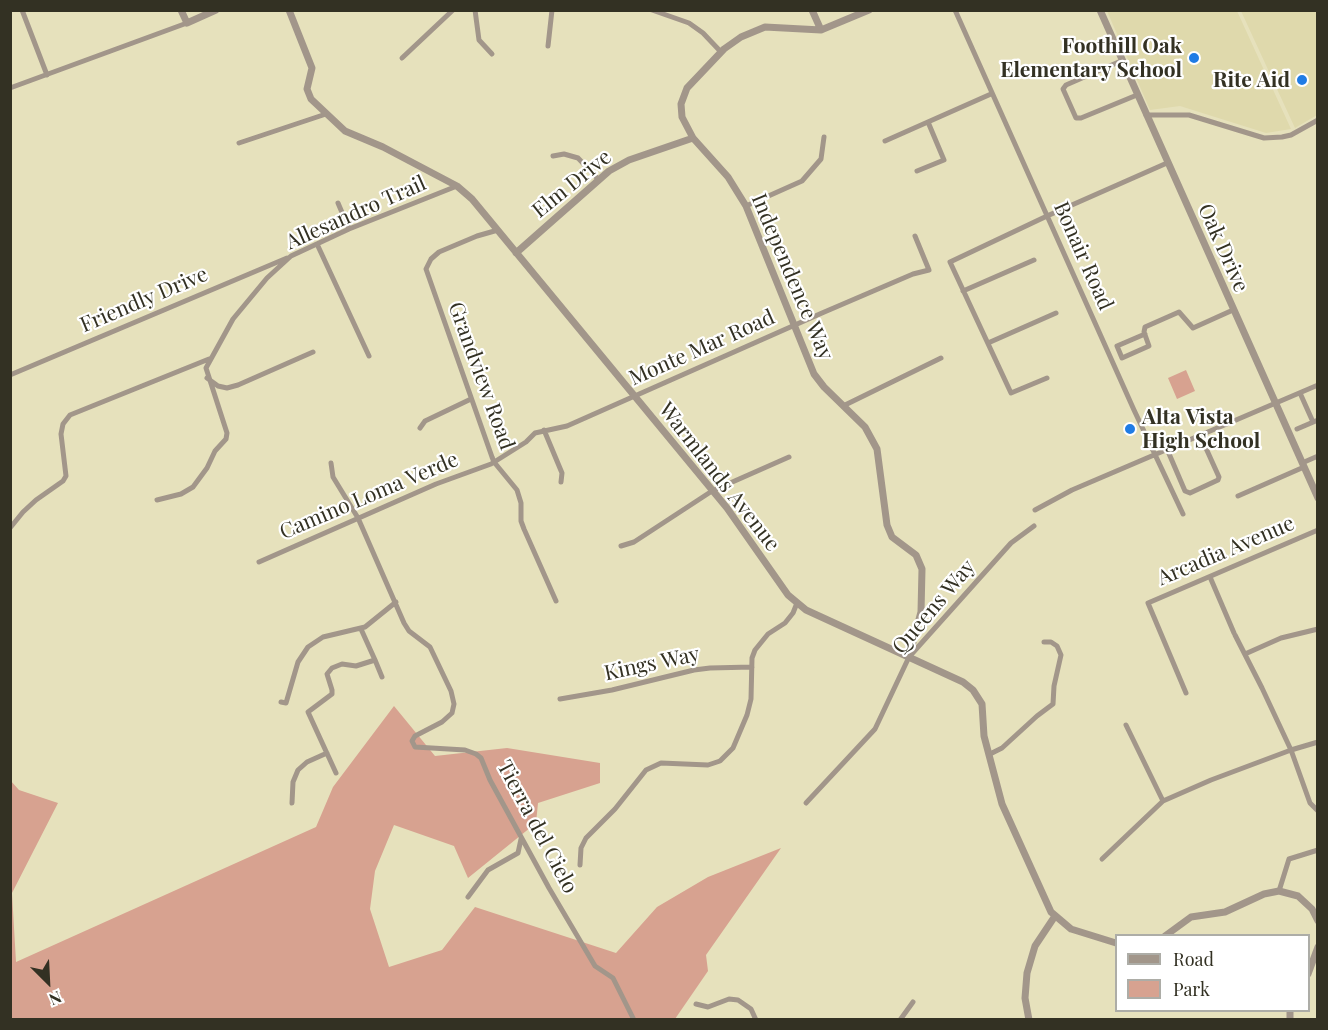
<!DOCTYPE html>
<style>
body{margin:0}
#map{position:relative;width:1328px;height:1030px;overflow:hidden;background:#e6e1bc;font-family:"Playfair Display",serif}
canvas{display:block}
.frame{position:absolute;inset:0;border:12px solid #333123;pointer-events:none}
.legend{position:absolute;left:1115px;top:934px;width:195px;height:78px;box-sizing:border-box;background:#fff;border:2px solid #adada7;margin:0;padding:8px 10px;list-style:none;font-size:18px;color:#333123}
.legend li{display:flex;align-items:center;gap:12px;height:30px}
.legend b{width:30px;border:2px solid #adada7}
.north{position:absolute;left:18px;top:952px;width:60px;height:60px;-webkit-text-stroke:4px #fff;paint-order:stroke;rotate:156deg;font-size:16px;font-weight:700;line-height:24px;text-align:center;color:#333123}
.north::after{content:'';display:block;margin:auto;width:21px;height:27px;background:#333123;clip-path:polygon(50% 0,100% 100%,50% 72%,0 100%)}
</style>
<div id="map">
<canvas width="1328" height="1030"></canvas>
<div class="frame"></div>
<ul class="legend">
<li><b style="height:8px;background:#a2968a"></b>Road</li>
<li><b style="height:16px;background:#d7a290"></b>Park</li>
</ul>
<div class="north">N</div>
</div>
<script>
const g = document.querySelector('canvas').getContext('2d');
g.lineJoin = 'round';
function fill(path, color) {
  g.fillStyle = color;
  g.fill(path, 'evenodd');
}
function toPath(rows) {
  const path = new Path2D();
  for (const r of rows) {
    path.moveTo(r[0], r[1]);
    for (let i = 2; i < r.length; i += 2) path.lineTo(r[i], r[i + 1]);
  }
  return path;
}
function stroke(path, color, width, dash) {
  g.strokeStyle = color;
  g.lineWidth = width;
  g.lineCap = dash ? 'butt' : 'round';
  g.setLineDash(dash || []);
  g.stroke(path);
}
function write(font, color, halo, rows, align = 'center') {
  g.font = font + ' "Playfair Display",serif';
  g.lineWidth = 4.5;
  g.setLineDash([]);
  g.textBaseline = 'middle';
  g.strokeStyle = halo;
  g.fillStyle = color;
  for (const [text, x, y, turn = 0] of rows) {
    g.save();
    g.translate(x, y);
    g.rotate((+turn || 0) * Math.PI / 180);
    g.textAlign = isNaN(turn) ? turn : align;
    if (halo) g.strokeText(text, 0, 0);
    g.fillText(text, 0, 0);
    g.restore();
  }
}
const built = toPath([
 [1107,11,1237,11,1291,129,1266,133,1180,106,1150,110],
 [1241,11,1317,11,1317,115,1295,128]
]);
const green = toPath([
 [1186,370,1195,391,1177,399,1168,378],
 [394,706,435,756,507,748,600,763,600,783,538,803,536,823,468,878,454,846,394,825,375,871,370,909,389,967,442,950,475,907,616,953,657,907,708,877,781,848,706,955,708,971,675,1019,11,1019,10,780,19,790,58,803,12,893,16,962,316,827,333,787]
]);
const minor = toPath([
 [22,10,47,75],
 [475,10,479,40,492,54],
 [652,10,689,23,703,33,721,52],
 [955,10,1134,410,1183,514],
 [548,46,552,10],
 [402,58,453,10],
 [1121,61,1066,85,1063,89,1076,118,1081,118,1137,95],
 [10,88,187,23],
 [1146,115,1189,115,1264,138,1282,137,1291,135,1318,120],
 [885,141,991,94],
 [239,143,326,114],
 [553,156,564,154,578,158,598,179],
 [917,171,944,160,928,122],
 [338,203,349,229],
 [746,206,802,181,821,159,824,137],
 [498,230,477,236,439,252,431,259,426,269,492,457,494,462,517,490,521,503,521,521,524,529,556,601],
 [317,244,369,356],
 [963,291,1034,260],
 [1145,334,1117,346,1122,358,1149,346,1144,332,1145,327,1179,312,1193,328,1233,310],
 [988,343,1056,313],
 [10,375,287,258],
 [207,378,218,386,227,388,238,385,313,352],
 [1047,378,1011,393,950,262,1047,216,1167,163],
 [1300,393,1313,422],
 [843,406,941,358],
 [420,428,425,421,471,399],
 [1297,429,1318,420],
 [544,430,562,473,561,482],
 [1167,449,1185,491,1190,493,1218,480,1219,477,1200,435],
 [331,463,333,477,358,518,404,623,409,631,430,647,451,691,454,704,452,713,442,722,415,736,412,741,415,747,465,750,476,754,481,758,490,780,549,888,595,966,613,978,634,1020],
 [1302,463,1318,456],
 [1238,496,1304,467],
 [157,500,181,494,193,487,207,468,215,451,226,439,227,433,206,368,233,319,267,278,291,256,349,229,457,186],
 [1035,510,1072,490,1318,385],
 [10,528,23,512,36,500,63,481,66,476,61,434,63,424,70,415,209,359],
 [621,546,634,542,712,491,789,457],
 [259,562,436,484,491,464,526,442,535,433,567,426,822,313,913,274,929,270,915,236],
 [1210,577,1234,633],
 [1235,635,1262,688,1291,750,1310,803,1318,811],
 [1245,654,1281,638,1318,629],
 [375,660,382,677],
 [1186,693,1148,603,1318,530],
 [560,699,612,690,694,670,710,668,752,667],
 [281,702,286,703,298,662,308,647,323,637,365,627,396,602],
 [1126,725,1163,801],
 [990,754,1002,748,1037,716,1053,704,1054,686,1061,655,1057,646,1051,642,1044,642],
 [336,773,308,712,332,694,332,690,327,674,332,668,342,664,356,666,375,660,361,629],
 [292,803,293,782,298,770,307,762,327,753],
 [806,803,875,729,909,657,1011,543,1034,526],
 [1102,859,1163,801,1211,780,1291,750,1318,742],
 [580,865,581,848,586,838,615,809,646,770,661,763,708,765,720,761,733,748,747,715,751,699,752,658,755,650,768,634,785,623,793,613,797,603],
 [1279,891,1289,859,1318,850],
 [468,897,488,870,518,853,521,839],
 [696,1004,708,1007,729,999,738,1000,751,1009,756,1020],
 [900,1020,913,1002]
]);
const tertiary = toPath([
 [181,10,187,23,216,10],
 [289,10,312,68,307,89,311,99,345,131,383,147,457,186,472,199,727,508,788,595,806,610,963,682,973,690,982,704,984,736,1002,804,1051,912,1071,929,1116,943],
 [812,10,821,30,869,10],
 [1100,10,1318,498],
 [821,30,765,27,741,37,724,49,687,88,681,104,682,117,693,138,728,177,746,206,814,374,824,387,865,427,877,449,887,525,892,537,916,555,922,569,921,612,909,657],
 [516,253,609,171,629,160,693,138],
 [1165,936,1191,917,1225,912,1264,894,1279,891,1298,896,1312,909,1318,921],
 [1308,974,1318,947],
 [1029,1020,1025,998,1027,973,1035,946,1055,916],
 [1290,1020,1290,1010]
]);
const markers = [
 [1194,58,6,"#1f7ce5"],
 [1302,80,6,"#1f7ce5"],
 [1130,429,6,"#1f7ce5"]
];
const poiNames = [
 ["Foothill Oak",1182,46],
 ["Elementary School",1182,70],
 ["Rite Aid",1290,80],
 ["Alta Vista",1142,417,"left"],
 ["High School",1142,441,"left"]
];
const streetNames = [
 ["Elm Drive",572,184,-39],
 ["Allesandro Trail",356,213,-24],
 ["Oak Drive",1223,248,66],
 ["Bonair Road",1083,256,66],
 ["Independence Way",792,277,67],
 ["Friendly Drive",144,300,-23],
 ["Monte Mar Road",702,348,-24],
 ["Grandview Road",481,376,70],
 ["Warmlands Avenue",719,477,52],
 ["Camino Loma Verde",369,496,-23],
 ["Arcadia Avenue",1226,551,-23],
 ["Queens Way",934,607,-50],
 ["Kings Way",652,664,-12],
 ["Tierra del Cielo",537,827,62]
];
fill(built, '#dfd9ac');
fill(green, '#d7a290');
stroke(minor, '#a2968a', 5);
stroke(tertiary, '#a2968a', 7);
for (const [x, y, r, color] of markers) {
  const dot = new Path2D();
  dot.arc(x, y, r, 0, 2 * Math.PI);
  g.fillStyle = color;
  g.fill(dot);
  stroke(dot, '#fff', 2);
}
write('bold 21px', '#333123', '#fff', poiNames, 'right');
write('21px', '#333123', '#fff', streetNames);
</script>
